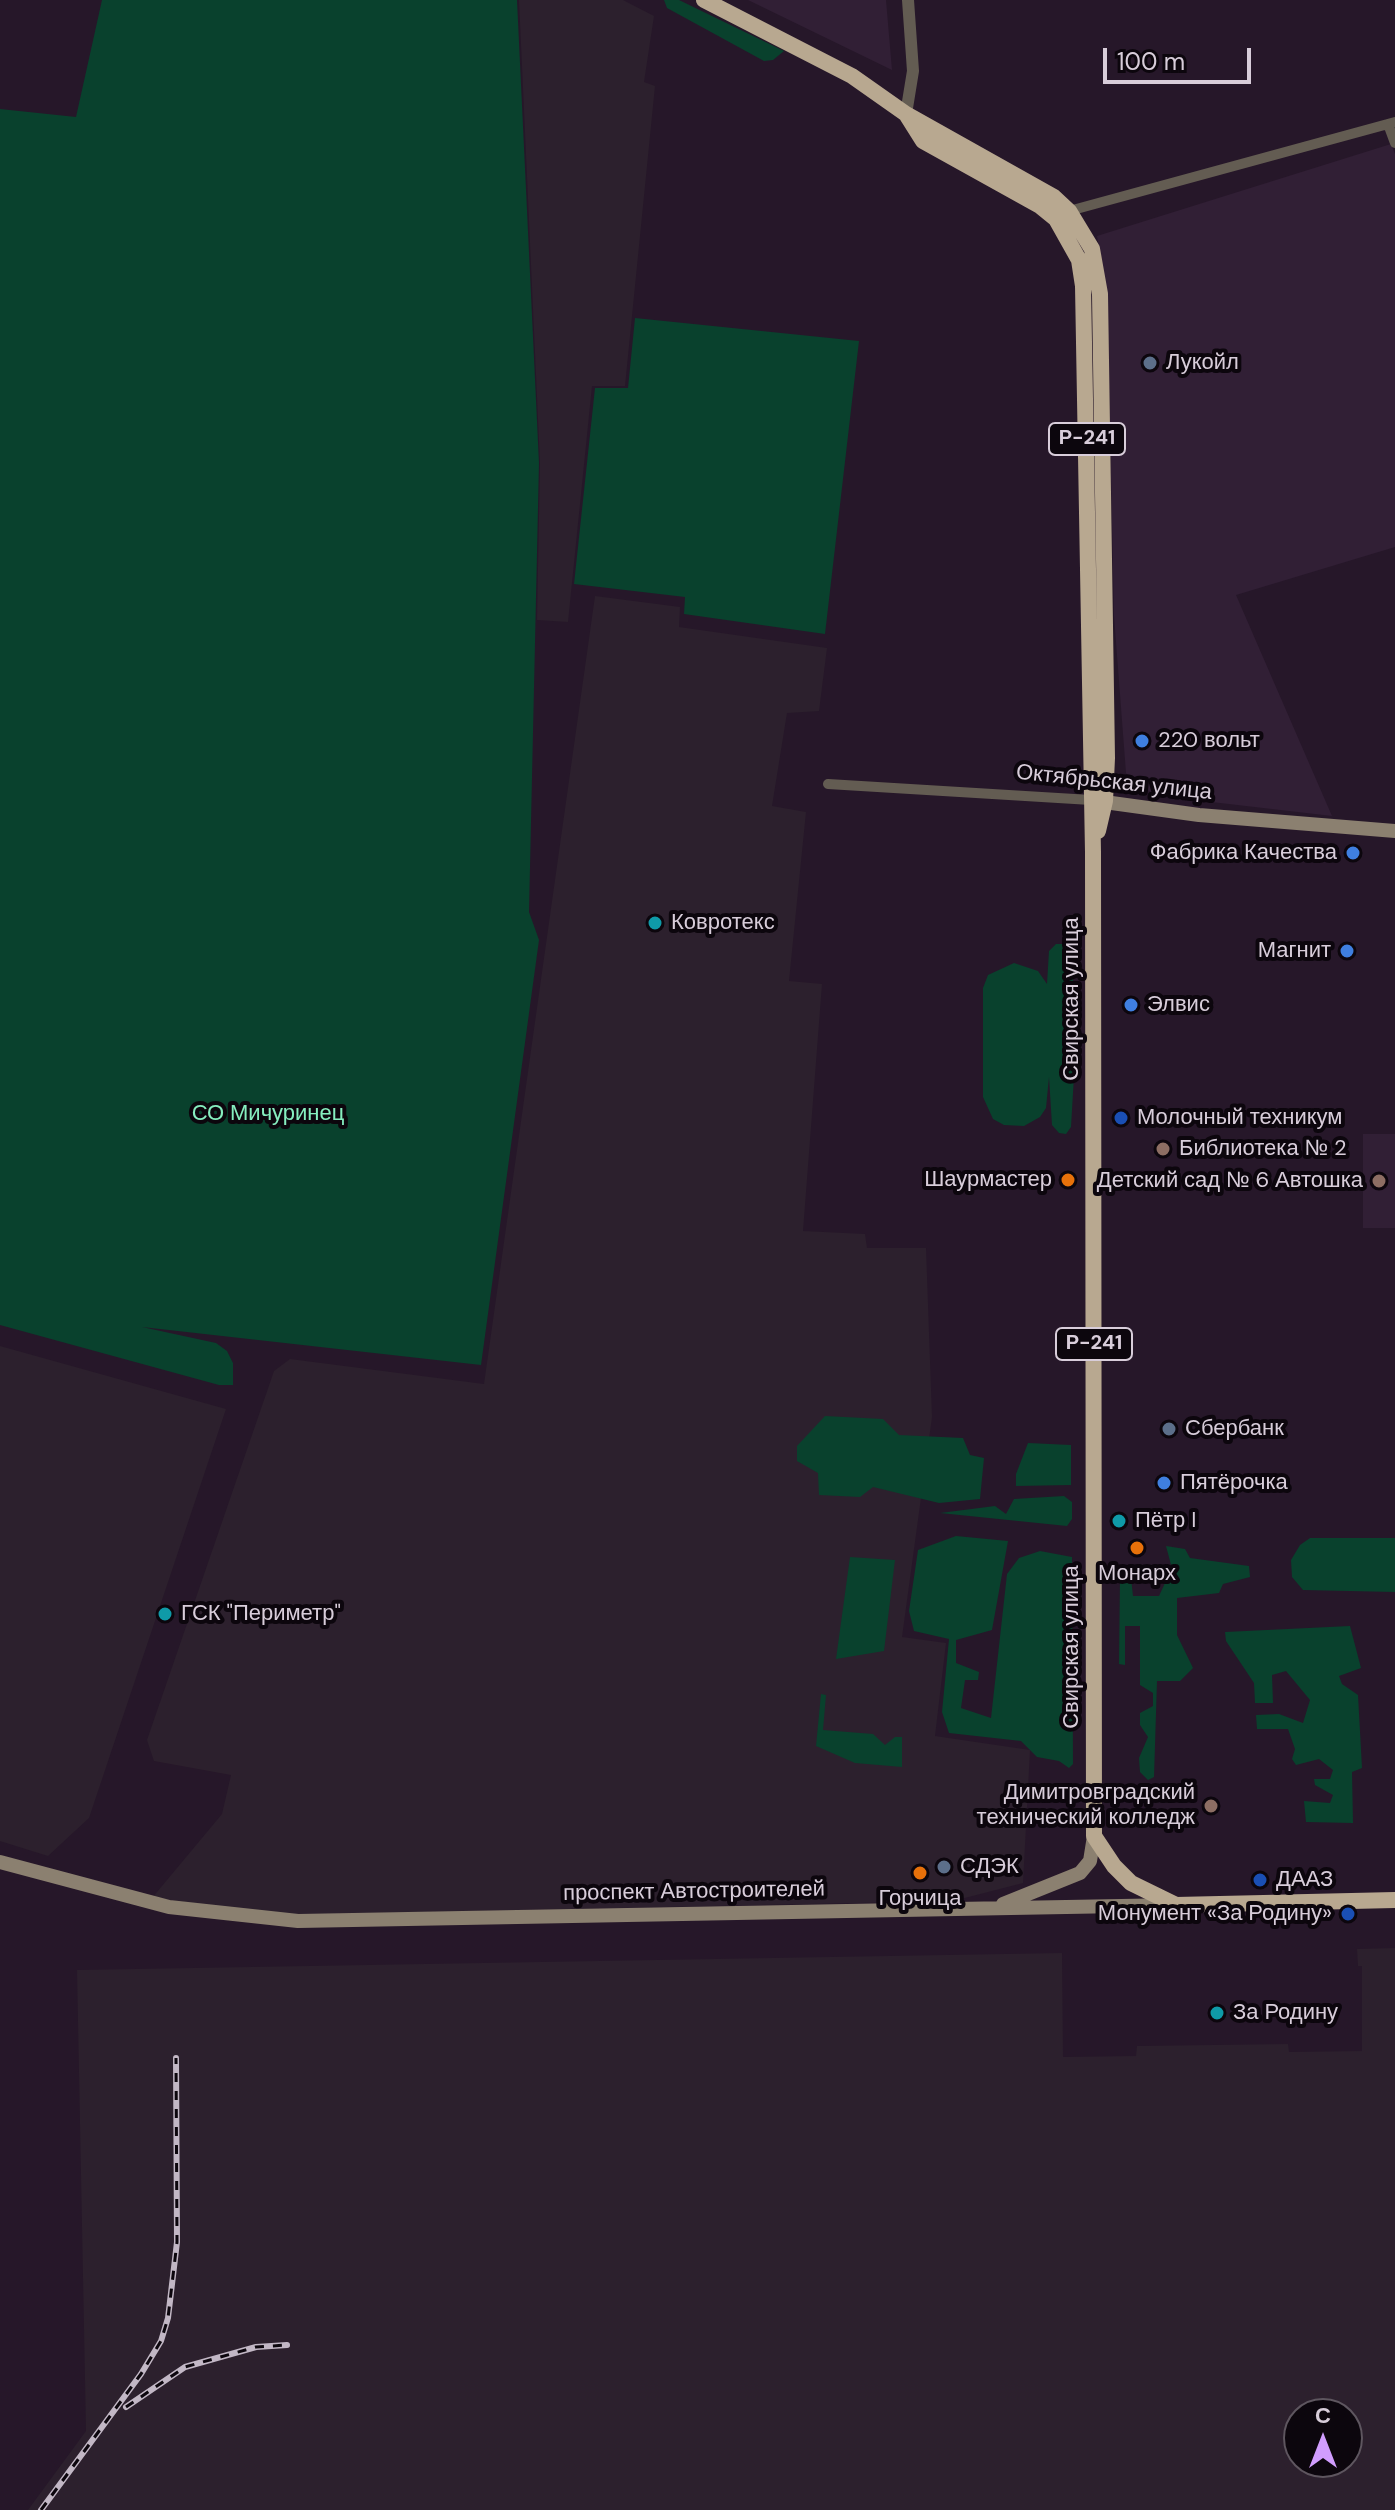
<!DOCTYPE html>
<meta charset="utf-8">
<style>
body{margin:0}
#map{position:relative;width:1395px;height:2510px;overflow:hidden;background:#261729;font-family:"DM Sans",sans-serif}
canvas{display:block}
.north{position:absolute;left:1283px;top:2398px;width:80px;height:80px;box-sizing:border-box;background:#0c060d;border:2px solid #5e565f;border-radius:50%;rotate:0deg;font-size:22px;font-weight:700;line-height:32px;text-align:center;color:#d8cdda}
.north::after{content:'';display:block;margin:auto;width:28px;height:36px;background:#d19dfe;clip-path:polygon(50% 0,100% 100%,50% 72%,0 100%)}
.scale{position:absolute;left:1103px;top:48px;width:148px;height:36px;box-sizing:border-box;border:4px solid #d8cdda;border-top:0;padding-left:10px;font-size:24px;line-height:28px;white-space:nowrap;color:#d8cdda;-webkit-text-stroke:6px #0c060d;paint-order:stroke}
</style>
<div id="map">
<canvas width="1395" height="2510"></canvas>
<div class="north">С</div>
<div class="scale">100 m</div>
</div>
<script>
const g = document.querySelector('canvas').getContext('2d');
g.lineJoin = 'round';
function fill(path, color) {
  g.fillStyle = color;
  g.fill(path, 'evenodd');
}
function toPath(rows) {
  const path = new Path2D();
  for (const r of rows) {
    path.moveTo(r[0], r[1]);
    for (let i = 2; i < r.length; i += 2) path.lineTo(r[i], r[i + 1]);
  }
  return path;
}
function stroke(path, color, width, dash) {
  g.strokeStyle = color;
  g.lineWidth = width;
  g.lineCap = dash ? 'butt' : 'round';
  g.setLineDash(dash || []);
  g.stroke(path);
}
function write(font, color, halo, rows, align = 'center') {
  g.font = font + ' "DM Sans",sans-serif';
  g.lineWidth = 8;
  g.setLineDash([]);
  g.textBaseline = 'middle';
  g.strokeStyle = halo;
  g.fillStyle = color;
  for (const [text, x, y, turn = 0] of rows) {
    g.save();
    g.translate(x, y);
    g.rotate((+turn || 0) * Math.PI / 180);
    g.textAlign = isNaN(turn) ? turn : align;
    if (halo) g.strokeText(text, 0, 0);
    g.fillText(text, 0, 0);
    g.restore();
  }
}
const built = toPath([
 [748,0,886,0,892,70],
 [1391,144,1395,154,1395,547,1236,595,1332,816,1160,796,1133,783,1126,773,1114,616,1107,294,1097,236],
 [1363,1134,1395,1134,1395,1228,1363,1228]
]);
const industrial = toPath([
 [519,0,623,0,654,16,644,82,655,86,625,386,592,386,568,622,537,620,540,463],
 [595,596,680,607,679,627,827,648,819,711,787,713,772,806,806,812,789,981,822,984,803,1231,865,1234,867,1248,926,1248,932,1417,902,1637,946,1643,935,1736,1030,1750,1023,1883,953,1901,285,1915,152,1898,222,1814,231,1775,154,1761,147,1740,274,1371,290,1359,484,1384],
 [0,1346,226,1409,89,1818,48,1856,0,1841],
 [1395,1948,1395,2510,28,2510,86,2431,77,1970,1062,1953,1063,2057,1136,2056,1137,2046,1288,2044,1289,2052,1362,2051,1362,1966,1358,1966,1357,1949],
 [1299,2414,1347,2414,1347,2462,1299,2462]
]);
const green = toPath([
 [102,0,517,0,539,463,529,912,539,940,481,1365,142,1327,216,1343,227,1351,233,1363,233,1385,219,1385,0,1325,0,109,76,117],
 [664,0,679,0,784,51,773,60,764,61,667,8],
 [635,318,859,341,825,634,684,614,685,597,574,584,595,388,628,388],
 [1056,944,1063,944,1067,950,1073,975,1074,1076,1071,1127,1066,1134,1059,1133,1052,1125,1049,1077,1046,1108,1040,1117,1024,1126,1004,1125,993,1119,983,1097,983,988,988,975,1014,963,1038,971,1047,984,1049,951],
 [825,1416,883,1419,899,1435,963,1438,970,1455,984,1458,980,1499,939,1503,873,1487,860,1497,819,1495,818,1473,797,1461,797,1446],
 [1028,1443,1071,1445,1071,1485,1016,1486,1016,1474],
 [1064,1496,1072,1502,1072,1519,1067,1526,940,1513,995,1506,1006,1514,1014,1499],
 [956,1536,1008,1541,992,1630,956,1640,956,1663,979,1672,978,1680,965,1680,961,1708,991,1718,1007,1574,1019,1558,1040,1551,1072,1557,1073,1764,1069,1768,1059,1761,1037,1757,1021,1741,949,1733,942,1712,949,1639,914,1631,909,1611,918,1550],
 [1310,1538,1395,1538,1395,1592,1303,1590,1292,1577,1291,1560,1300,1545],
 [1166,1546,1185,1549,1190,1558,1249,1566,1250,1577,1223,1584,1219,1593,1177,1598,1177,1635,1193,1668,1180,1681,1157,1681,1154,1777,1148,1780,1140,1772,1139,1758,1148,1737,1140,1725,1140,1713,1153,1706,1153,1693,1140,1685,1140,1626,1125,1626,1125,1665,1119,1664,1120,1578,1131,1578,1133,1596,1159,1596,1165,1583,1175,1580],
 [850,1557,895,1560,884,1651,836,1659],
 [1350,1626,1361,1668,1339,1676,1342,1684,1358,1695,1362,1768,1352,1772,1353,1823,1306,1822,1304,1801,1330,1803,1333,1795,1315,1785,1314,1779,1330,1779,1333,1770,1319,1759,1296,1765,1292,1759,1295,1749,1288,1729,1257,1729,1256,1715,1279,1714,1303,1723,1310,1700,1286,1671,1272,1675,1273,1703,1255,1703,1254,1683,1226,1641,1225,1632],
 [821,1694,826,1695,823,1730,873,1734,885,1745,895,1737,902,1737,902,1767,855,1763,816,1746]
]);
const minor = toPath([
 [1388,124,1395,143],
 [1069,211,1395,122],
 [828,784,1091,800]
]);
const tertiary = toPath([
 [906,114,913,71,908,0]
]);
const secondary = toPath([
 [1097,801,1199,815,1395,831],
 [0,1862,169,1907,298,1921,1176,1905],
 [1003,1904,1080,1873,1090,1861,1094,1836]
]);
const trunk = toPath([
 [704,0,852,76,906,114,1054,197,1069,211,1092,249,1100,294,1107,758,1105,801,1098,831],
 [906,114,923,141,1040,206,1056,219,1079,260,1083,286,1093,852,1094,1836,1114,1866,1131,1883,1176,1905,1395,1900]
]);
const rail = toPath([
 [126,2407,185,2367,256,2347,287,2345],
 [41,2510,141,2374,161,2341,168,2318,177,2242,176,2058]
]);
const markers = [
 [1150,363,8,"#5c6f8a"],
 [1142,741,8,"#3f7fe0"],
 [1353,853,8,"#3f7fe0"],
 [655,923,8,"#0f9aa8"],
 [1347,951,8,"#3f7fe0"],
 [1131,1005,8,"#3f7fe0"],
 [1121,1118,8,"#1a4fb4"],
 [1163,1149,8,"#8d6e63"],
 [1068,1180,8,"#e8710a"],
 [1379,1181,8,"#8d6e63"],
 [1169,1429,8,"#5c6f8a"],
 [1164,1483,8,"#3f7fe0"],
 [1119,1521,8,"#0f9aa8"],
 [1137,1548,8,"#e8710a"],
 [165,1614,8,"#0f9aa8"],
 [1211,1806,8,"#8d6e63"],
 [944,1867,8,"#5c6f8a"],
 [920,1873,8,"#e8710a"],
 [1260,1880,8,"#1a4fb4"],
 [1348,1914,8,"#1a4fb4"],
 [1217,2013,8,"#0f9aa8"]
];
const shields = [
 [1087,439,76],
 [1094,1344,76]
];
const shieldNames = [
 ["Р-241",1087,439],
 ["Р-241",1094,1344]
];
const poiNames = [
 ["Лукойл",1166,363],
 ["220 вольт",1158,741],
 ["Фабрика Качества",1337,853,"right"],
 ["Ковротекс",671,923],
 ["Магнит",1331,951,"right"],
 ["Элвис",1147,1005],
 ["Молочный техникум",1137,1118],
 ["Библиотека № 2",1179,1149],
 ["Шаурмастер",1052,1180,"right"],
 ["Детский сад № 6 Автошка",1363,1181,"right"],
 ["Сбербанк",1185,1429],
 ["Пятёрочка",1180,1483],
 ["Пётр I",1135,1521],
 ["Монарх",1137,1574,"center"],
 ["ГСК \"Периметр\"",181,1614],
 ["Димитровградский",1195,1793,"right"],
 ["технический колледж",1195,1818,"right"],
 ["СДЭК",960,1867],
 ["ДААЗ",1276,1880],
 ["Горчица",920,1899,"center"],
 ["Монумент «За Родину»",1332,1914,"right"],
 ["За Родину",1233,2013]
];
const streetNames = [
 ["Октябрьская улица",1114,783,6],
 ["Свирская улица",1072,999,-90],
 ["Свирская улица",1072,1647,-90],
 ["проспект Автостроителей",694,1892,-1]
];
const parkNames = [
 ["СО Мичуринец",268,1114]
];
fill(built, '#311f35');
fill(industrial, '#2c202d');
fill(green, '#09412d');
stroke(minor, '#635c52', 10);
stroke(tertiary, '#635c52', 12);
stroke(secondary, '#8b8070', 14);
stroke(trunk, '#b8a890', 16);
stroke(rail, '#c2b7c5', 6);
stroke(rail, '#0c060d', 3, [9]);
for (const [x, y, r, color] of markers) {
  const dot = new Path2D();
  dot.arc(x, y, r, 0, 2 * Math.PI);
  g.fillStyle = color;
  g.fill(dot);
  stroke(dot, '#0c060d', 3);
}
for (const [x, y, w] of shields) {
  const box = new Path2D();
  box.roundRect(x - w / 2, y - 16, w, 32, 6);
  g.fillStyle = '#0c060d';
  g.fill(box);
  stroke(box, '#d8cdda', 2);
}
write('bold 20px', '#d8cdda', null, shieldNames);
write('22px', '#d8cdda', '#0c060d', poiNames, 'left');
write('22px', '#d8cdda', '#0c060d', streetNames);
write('22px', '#86eebf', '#0c060d', parkNames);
</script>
